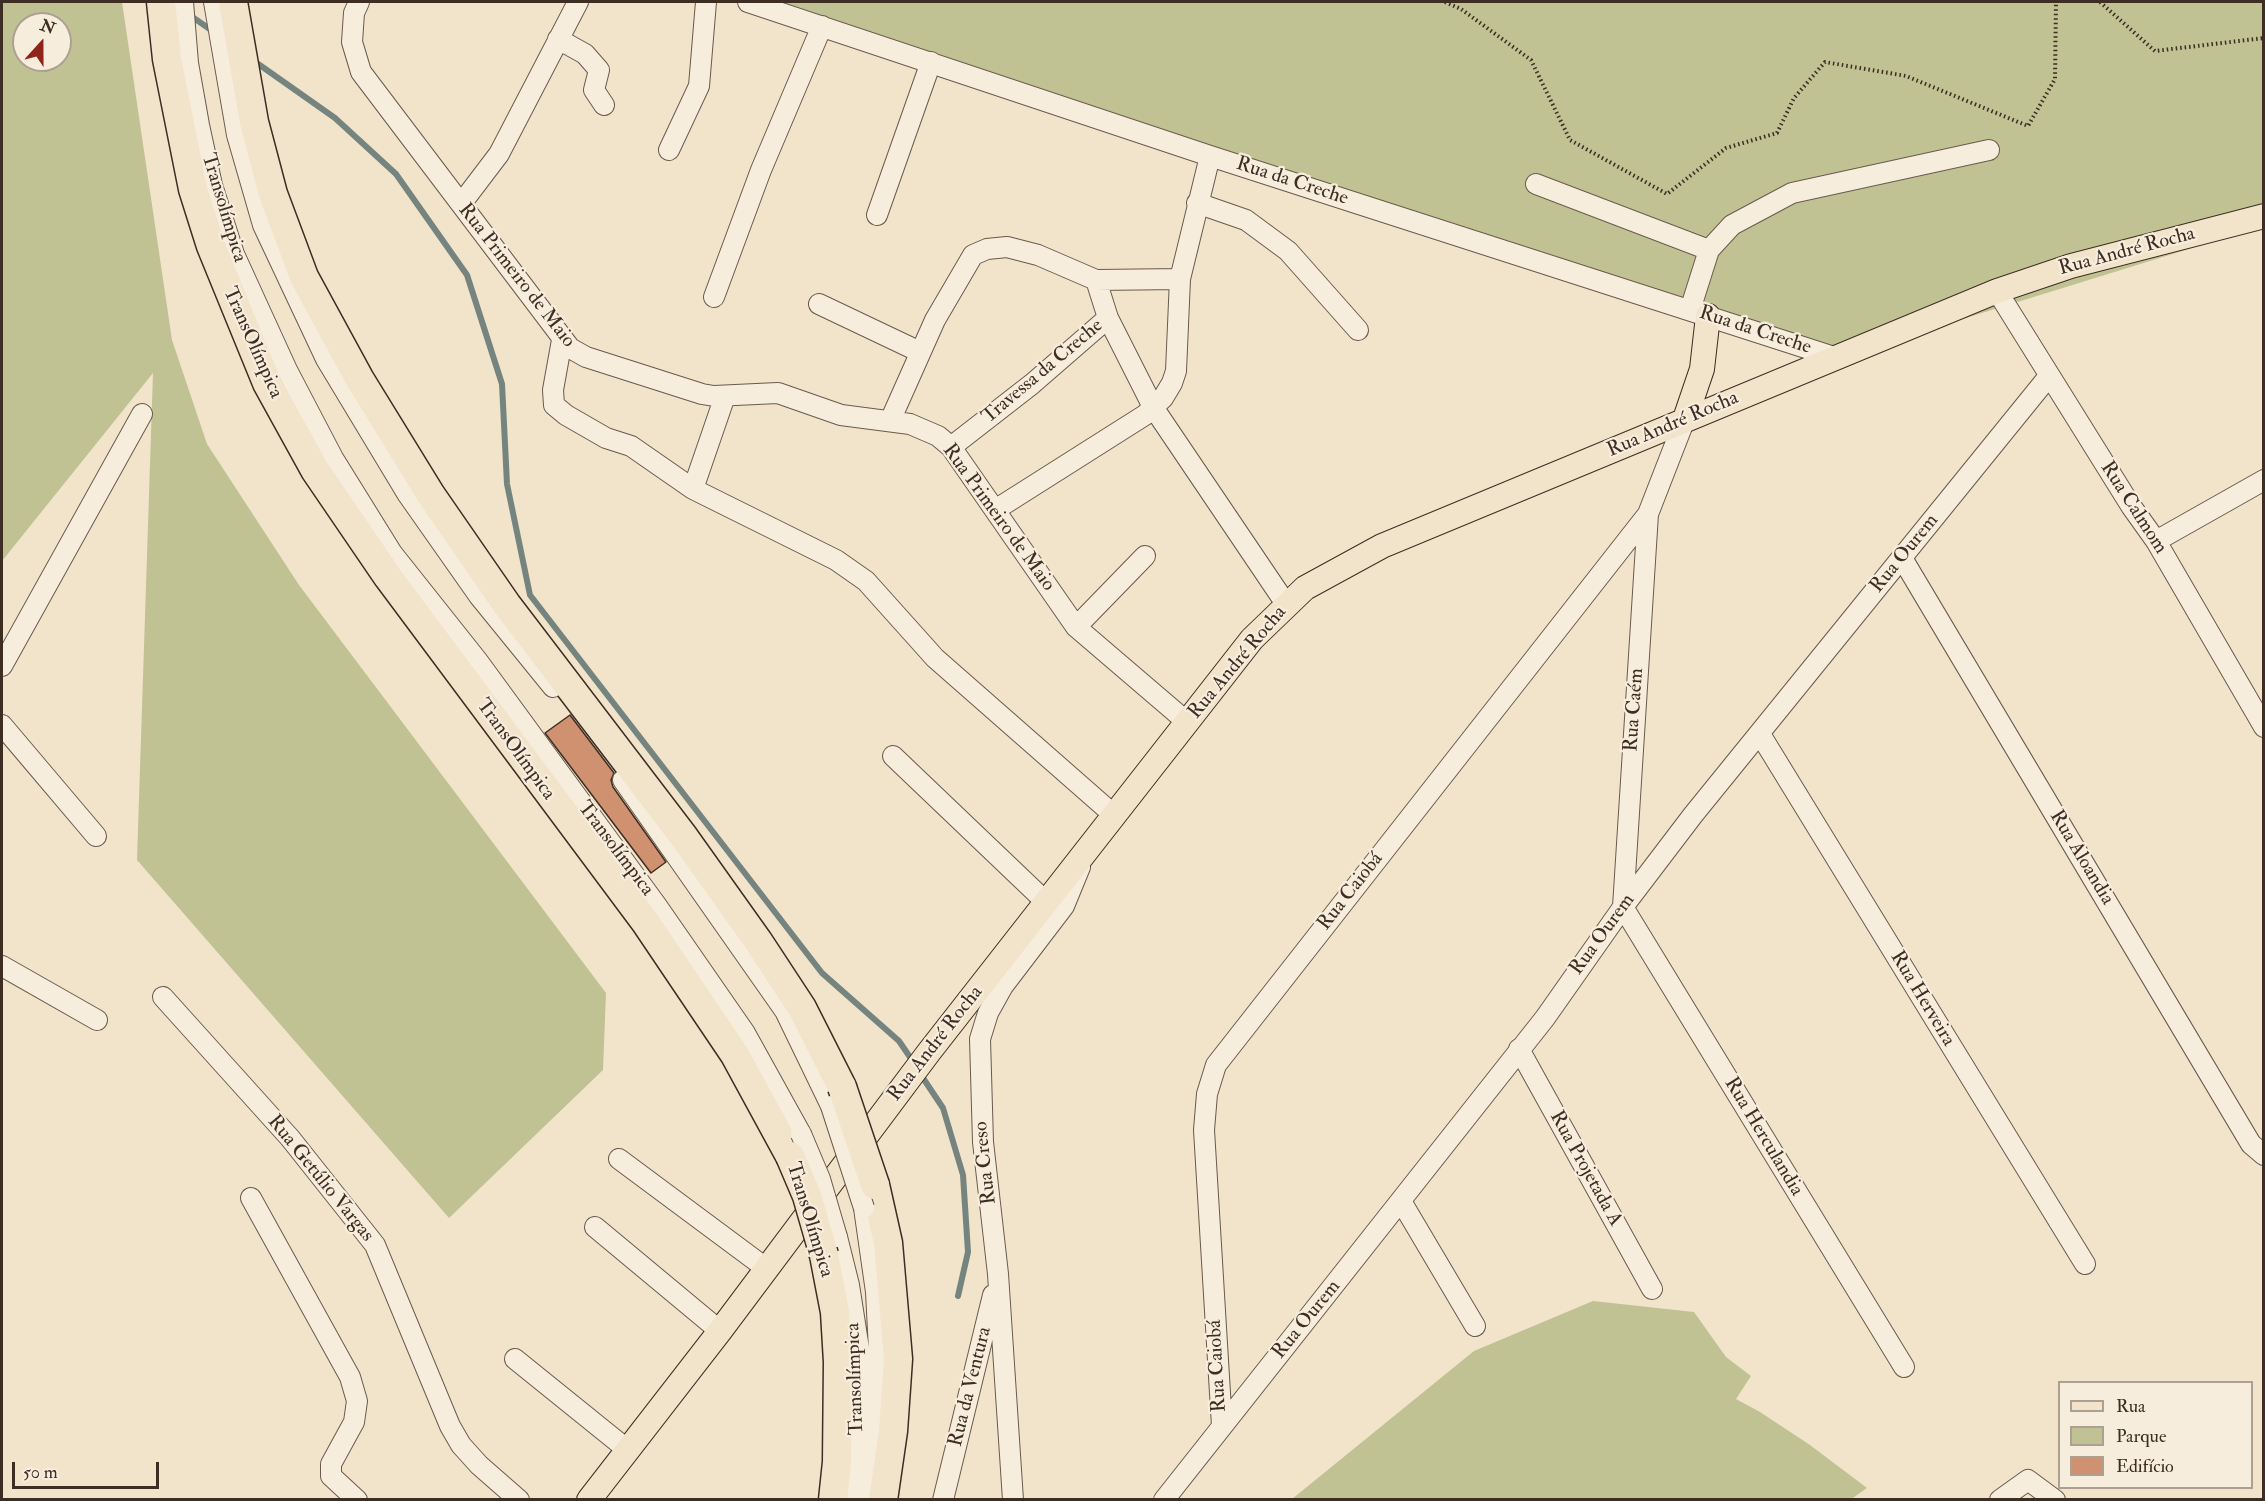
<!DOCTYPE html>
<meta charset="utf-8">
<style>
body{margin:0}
#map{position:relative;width:2265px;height:1501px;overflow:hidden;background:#f2e3cb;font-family:"IM FELL Double Pica",serif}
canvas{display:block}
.frame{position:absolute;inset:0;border:3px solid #3d2d23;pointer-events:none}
.legend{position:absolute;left:2058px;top:1381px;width:195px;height:108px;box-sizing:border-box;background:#f7eddd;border:2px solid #ada093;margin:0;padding:8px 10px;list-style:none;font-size:18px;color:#3d2d23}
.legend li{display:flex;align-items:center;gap:12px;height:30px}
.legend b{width:30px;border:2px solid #ada093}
.north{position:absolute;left:12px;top:12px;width:60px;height:60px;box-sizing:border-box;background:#f7eddd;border:2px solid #ada093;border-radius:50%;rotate:21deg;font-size:16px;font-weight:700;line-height:24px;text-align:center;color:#3d2d23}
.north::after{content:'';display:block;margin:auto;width:21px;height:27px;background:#8f2418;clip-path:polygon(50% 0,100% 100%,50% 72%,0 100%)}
.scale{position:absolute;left:12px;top:1462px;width:147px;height:27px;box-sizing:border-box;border:3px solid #3d2d23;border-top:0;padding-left:8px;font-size:18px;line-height:21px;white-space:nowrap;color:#3d2d23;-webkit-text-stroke:4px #f7eddd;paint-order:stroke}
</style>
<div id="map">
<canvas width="2265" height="1501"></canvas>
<div class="frame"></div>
<ul class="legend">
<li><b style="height:8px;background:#f2e3cb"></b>Rua</li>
<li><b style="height:16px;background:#c0c293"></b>Parque</li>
<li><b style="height:16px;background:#cf916f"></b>Edifício</li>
</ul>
<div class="north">N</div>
<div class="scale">50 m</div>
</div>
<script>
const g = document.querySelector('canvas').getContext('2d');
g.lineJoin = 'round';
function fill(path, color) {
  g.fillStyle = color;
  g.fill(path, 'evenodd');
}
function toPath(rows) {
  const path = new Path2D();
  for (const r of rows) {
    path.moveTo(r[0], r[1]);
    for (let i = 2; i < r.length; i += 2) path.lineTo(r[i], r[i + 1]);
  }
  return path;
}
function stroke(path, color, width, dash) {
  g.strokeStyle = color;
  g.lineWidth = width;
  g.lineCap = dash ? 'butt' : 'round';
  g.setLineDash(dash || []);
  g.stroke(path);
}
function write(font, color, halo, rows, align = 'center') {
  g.font = font + ' "IM FELL Double Pica",serif';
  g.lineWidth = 4.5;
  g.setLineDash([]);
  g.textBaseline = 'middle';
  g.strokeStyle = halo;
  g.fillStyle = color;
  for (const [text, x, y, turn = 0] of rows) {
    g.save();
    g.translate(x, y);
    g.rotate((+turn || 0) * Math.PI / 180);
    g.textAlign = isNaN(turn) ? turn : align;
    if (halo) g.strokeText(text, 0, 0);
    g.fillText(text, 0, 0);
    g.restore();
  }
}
const green = toPath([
 [2,2,122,2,172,340,207,444,299,585,606,993,603,1070,449,1218,137,860,153,373,2,561],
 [24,24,60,24,60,60,24,60],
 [754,2,2263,2,2263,226,1827,361],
 [1593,1301,1694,1312,1726,1357,1751,1376,1736,1399,1760,1412,1810,1445,1867,1488,1850,1500,1292,1499,1474,1351]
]);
const stream = toPath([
 [188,14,214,32],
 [254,61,335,118,396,174,467,275,502,384,507,484,530,595,822,973,899,1041,914,1063],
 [919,1072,943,1108,963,1175,968,1252,958,1296]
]);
const building = toPath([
 [570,715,614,773,611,780,613,787,666,862,651,873,545,733,570,715]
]);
const path = toPath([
 [1445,2,1461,9,1531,60,1570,140,1667,194,1726,148,1777,133,1794,98,1825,62,1906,76,2028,126,2055,79,2056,2],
 [2100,2,2155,51,2264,38]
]);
const minor = toPath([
 [183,2,188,63,199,125,212,185,234,254,287,370,333,458,392,553,477,660,657,906,745,1033,801,1134],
 [214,2,237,135,263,225,326,359,408,495,479,596,553,687],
 [359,2,354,13,352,42,361,72,570,348,586,357,702,394,714,396,778,393,841,415,910,424,938,436,951,447,1076,627,1187,722],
 [748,2,1210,156,1837,358],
 [558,39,585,54,599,70,594,90,604,105],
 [669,150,699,86,706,2],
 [1536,184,1709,250],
 [1197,203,1246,220,1288,251,1358,330],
 [461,204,499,154,578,2],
 [877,215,931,62],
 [1997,291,2131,506,2156,541,2264,727],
 [714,297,761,170,822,26],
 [819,304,920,352],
 [1690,310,1709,250,1732,225,1792,193,1989,150],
 [1108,318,1153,407,1286,604],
 [562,340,553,390,554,405,566,415,606,438,631,446,693,489],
 [725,396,693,489,836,560,866,581,935,658,1115,816],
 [890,421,935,320,973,255,987,249,1007,247,1038,255,1096,280,1180,279],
 [951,447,1032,384,1108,318,1096,280],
 [995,510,1145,415,1163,398,1172,383,1176,371,1180,279,1210,156],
 [1648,514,1623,907,1904,1367],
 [2156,541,2264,480],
 [1902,558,2251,1144,2264,1155],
 [1076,627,1145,556],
 [2,666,142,414],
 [2,725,96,836],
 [1760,734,2085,1264],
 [893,756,1047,903],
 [623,780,785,1011,831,1106],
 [2,966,97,1020],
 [163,997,290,1138,375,1245,450,1426,461,1445,479,1465,519,1500],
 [1519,1049,1652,1289],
 [619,1159,767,1269],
 [251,1198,350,1377,357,1401,354,1422,331,1464,331,1476,357,1500],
 [1401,1201,1475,1326],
 [864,1208,876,1292,879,1350,873,1455,867,1500],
 [595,1227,720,1331],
 [837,1237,849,1285,859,1349,858,1456,852,1500],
 [515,1359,629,1451],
 [1222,1426,1204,1130,1207,1094,1216,1065,1648,514,1685,419],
 [943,1500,993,1295],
 [1013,1500,998,1274,983,1142,980,1039,988,1013,1003,986,1064,906,1080,867],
 [1164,1500,1545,1018,1623,907,1693,815,2049,376],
 [2000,1500,2028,1480,2055,1500]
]);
const major = toPath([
 [1685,419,1702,369,1708,316],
 [589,1500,720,1331,929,1052,1252,639,1305,588,1382,546,1997,291,2071,266,2264,216]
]);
const highway = toPath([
 [161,2,167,59,193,189,211,246,267,383,315,470,388,577,646,923,735,1055,790,1156],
 [233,2,254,122,273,194,304,277,359,378,431,495,507,605,684,837,758,941,802,1008,842,1087],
 [875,1185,888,1243,898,1359,893,1431,883,1500],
 [824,1255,835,1312,838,1362,837,1462,833,1500]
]);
const minorBridge = toPath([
 [831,1106,864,1208],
 [801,1134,820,1179,837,1237]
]);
const highwayBridge = toPath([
 [842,1087,875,1185],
 [790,1156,807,1196,824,1255]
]);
const streetNames = [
 ["Rua da Creche",1292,182,18],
 ["Transolímpica",223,208,73],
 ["Rua André Rocha",2127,252,-15],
 ["Rua Primeiro de Maio",516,276,52],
 ["Rua da Creche",1755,331,18],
 ["TransOlímpica",252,343,66],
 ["Travessa da Creche",1043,372,-40],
 ["Rua André Rocha",1673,425,-23],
 ["Rua Calmom",2133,508,57],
 ["Rua Primeiro de Maio",998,518,54],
 ["Rua Ourem",1905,554,-51],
 ["Rua André Rocha",1238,663,-50],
 ["Rua Caém",1635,710,-86],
 ["TransOlímpica",515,750,54],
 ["Transolímpica",615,849,53],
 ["Rua Aloandia",2081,858,59],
 ["Rua Caiobá",1351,892,-52],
 ["Rua Ourem",1603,935,-54],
 ["Rua Herveira",1922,999,59],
 ["Rua André Rocha",936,1044,-52],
 ["Rua Herculandia",1763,1137,59],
 ["Rua Creso",986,1163,-96],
 ["Rua Projetada A",1585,1169,61],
 ["Rua Getúlio Vargas",320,1179,51],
 ["TransOlímpica",809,1220,73],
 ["Rua Ourem",1307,1320,-51],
 ["Rua Caiobá",1218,1366,-93],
 ["Transolímpica",856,1379,-92],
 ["Rua da Ventura",971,1387,-76]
];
fill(green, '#c0c293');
stroke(stream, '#75847e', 6);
fill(building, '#cf916f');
stroke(building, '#3d2d23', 1.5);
stroke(minor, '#6a5a4d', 22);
stroke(major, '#3d2d23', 26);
stroke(highway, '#3d2d23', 31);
stroke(path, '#3d2d23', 4, [1.5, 3]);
stroke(minor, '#f7eddd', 20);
stroke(major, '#f2e3cb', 24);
stroke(highway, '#f2e3cb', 28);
stroke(minorBridge, '#6a5a4d', 22, []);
stroke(highwayBridge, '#3d2d23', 31, []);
stroke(minorBridge, '#f7eddd', 20);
stroke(highwayBridge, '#f2e3cb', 28);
write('20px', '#3d2d23', '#f7eddd', streetNames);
</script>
